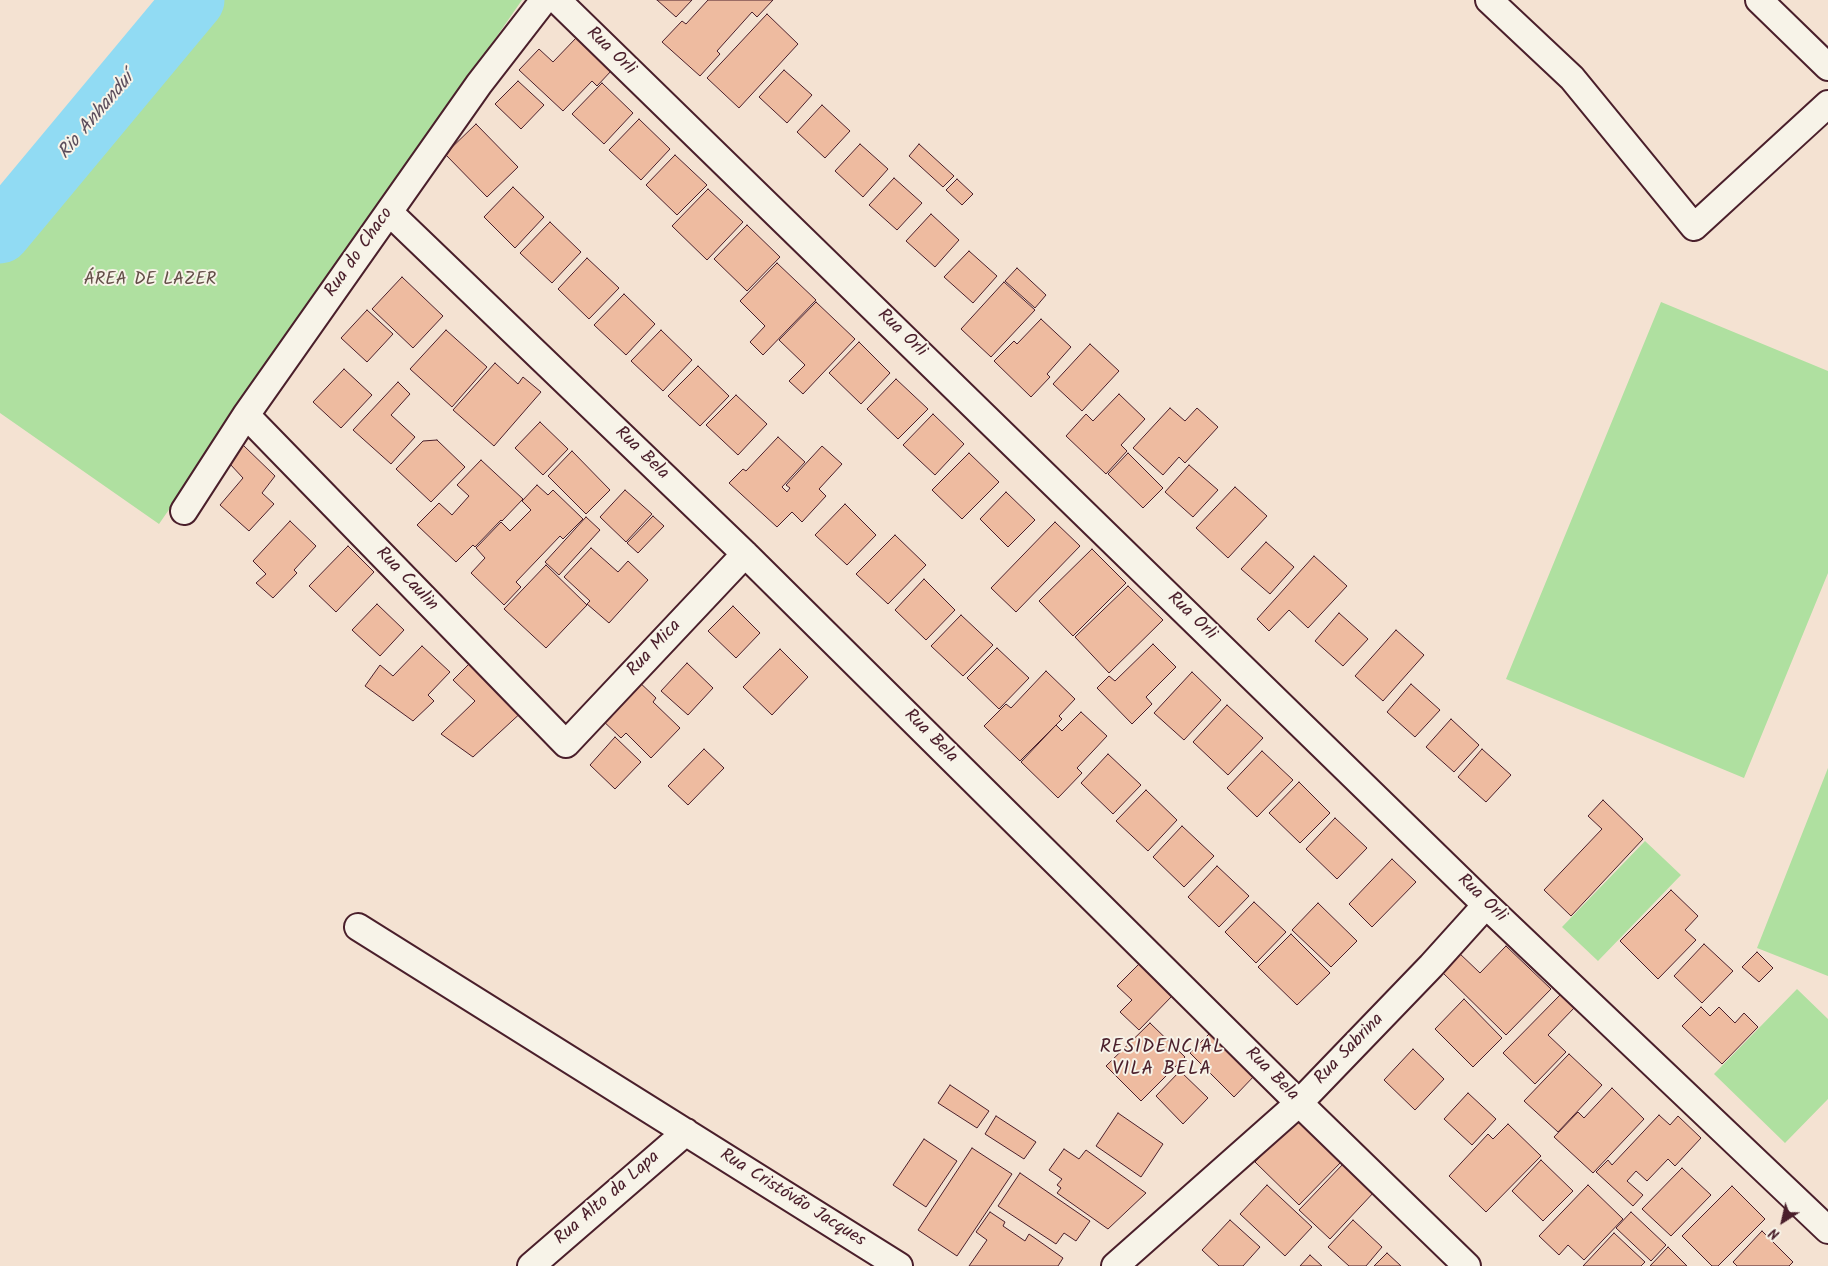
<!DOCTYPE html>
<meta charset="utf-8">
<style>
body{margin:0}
#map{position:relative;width:1828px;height:1266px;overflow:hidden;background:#f4e2d2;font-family:Kalam,sans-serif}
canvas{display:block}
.north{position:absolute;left:1758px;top:1196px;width:50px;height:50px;-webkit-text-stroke:4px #f7f3e8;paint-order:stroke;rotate:215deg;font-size:14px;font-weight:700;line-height:20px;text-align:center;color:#4a1f2b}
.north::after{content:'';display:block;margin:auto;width:18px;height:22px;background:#4a1f2b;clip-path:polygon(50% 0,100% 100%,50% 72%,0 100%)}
</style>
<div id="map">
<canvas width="1828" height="1266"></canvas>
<div class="north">N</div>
</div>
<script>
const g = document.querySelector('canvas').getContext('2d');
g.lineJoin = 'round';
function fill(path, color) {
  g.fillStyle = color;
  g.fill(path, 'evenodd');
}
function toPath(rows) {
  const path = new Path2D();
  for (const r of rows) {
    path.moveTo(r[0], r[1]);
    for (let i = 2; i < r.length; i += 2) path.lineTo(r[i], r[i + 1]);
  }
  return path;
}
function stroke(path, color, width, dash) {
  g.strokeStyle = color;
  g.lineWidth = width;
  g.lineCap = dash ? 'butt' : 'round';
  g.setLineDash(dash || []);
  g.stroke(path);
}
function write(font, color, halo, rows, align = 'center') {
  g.font = font + ' Kalam,sans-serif';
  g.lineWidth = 4;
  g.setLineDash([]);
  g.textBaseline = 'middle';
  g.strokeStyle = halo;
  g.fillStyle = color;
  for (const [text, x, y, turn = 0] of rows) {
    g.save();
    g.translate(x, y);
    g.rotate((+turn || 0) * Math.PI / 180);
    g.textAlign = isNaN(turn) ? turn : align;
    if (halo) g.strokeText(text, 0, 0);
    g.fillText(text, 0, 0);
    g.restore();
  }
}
const green = toPath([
 [194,0,522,0,159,524,0,413,0,233],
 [1661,302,1828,371,1828,573,1744,778,1506,679],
 [1828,768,1828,976,1757,948],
 [1645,841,1681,875,1598,961,1562,927],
 [1797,989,1828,1019,1828,1099,1785,1143,1714,1074]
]);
const river = toPath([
 [0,233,194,0]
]);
const building = toPath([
 [657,0,692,0,676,17,657,0],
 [708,0,773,0,757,17,752,12,717,51,720,54,700,76,662,42,682,21,686,24,708,0],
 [767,14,798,44,739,108,707,78,767,14],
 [577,37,612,70,597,86,592,81,563,111,519,70,539,49,553,62,577,37],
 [784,70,812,95,787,123,759,97,784,70],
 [518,81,544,105,521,129,495,104,518,81],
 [602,83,633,113,604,144,572,114,602,83],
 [822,105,850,131,825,158,797,132,822,105],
 [639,119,670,149,641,180,609,150,639,119],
 [476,124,518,167,487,197,445,154,476,124],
 [860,144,888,169,863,197,835,171,860,144],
 [919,144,954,176,943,187,909,156,919,144],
 [675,155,707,185,677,215,646,185,675,155],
 [894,178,922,203,897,230,869,205,894,178],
 [957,179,973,194,962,205,946,190,957,179],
 [513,187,544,217,515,248,484,217,513,187],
 [708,189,743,222,707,260,672,226,708,189],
 [931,214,959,240,935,267,906,241,931,214],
 [550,222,581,252,552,283,520,253,550,222],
 [747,225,780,257,747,291,714,259,747,225],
 [969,251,997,276,973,303,944,277,969,251],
 [587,258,619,288,589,319,558,289,587,258],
 [777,263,816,300,763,355,750,342,765,326,740,301,777,263],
 [1017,268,1046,295,1035,308,1005,281,1017,268],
 [402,277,443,316,413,348,372,309,402,277],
 [1004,282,1035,310,991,357,961,329,1004,282],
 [624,294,655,324,626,355,594,325,624,294],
 [816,302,855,339,803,394,789,381,805,365,779,340,816,302],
 [367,310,393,334,367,362,341,338,367,310],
 [1041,319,1071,347,1047,374,1050,377,1031,397,994,361,1014,341,1017,344,1041,319],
 [446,330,487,367,452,407,410,369,446,330],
 [661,330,692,360,663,391,631,361,661,330],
 [859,342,890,373,861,404,829,373,859,342],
 [1090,344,1119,371,1082,411,1053,384,1090,344],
 [495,363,518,384,523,377,541,392,494,446,453,410,495,363],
 [698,366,729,396,700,426,668,396,698,366],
 [344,369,372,395,341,428,313,402,344,369],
 [896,379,928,409,898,439,867,409,896,379],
 [398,382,410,394,391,415,415,437,391,464,353,430,398,382],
 [1119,394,1145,419,1121,445,1127,451,1106,474,1066,436,1086,414,1093,421,1119,394],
 [736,395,767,424,738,455,706,425,736,395],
 [1170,408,1185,421,1197,408,1218,427,1185,463,1179,457,1163,475,1133,448,1170,408],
 [933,414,964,444,935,475,903,445,933,414],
 [540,422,568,449,543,475,515,448,540,422],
 [778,437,805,462,782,487,787,492,790,488,786,485,822,446,842,464,819,489,826,496,802,522,792,512,777,527,729,483,743,469,746,471,778,437],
 [437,440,465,467,431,502,396,469,423,441,437,440],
 [243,445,275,476,262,493,274,504,249,531,220,505,243,478,230,464,243,445],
 [572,451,610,490,586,514,548,476,572,451],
 [969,453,999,482,962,519,932,490,969,453],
 [1128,453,1163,488,1143,508,1108,474,1128,453],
 [481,460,523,499,502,521,501,520,475,547,473,545,456,562,417,525,439,503,452,515,469,496,457,485,481,460],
 [1189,465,1218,490,1193,517,1165,492,1189,465],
 [537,485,548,495,553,490,583,519,563,539,560,536,516,582,521,587,504,605,471,573,485,558,476,548,501,522,510,531,531,510,522,501,537,485],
 [1235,487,1267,516,1228,558,1196,528,1235,487],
 [625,490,652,514,626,542,600,517,625,490],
 [1006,492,1035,520,1008,547,980,519,1006,492],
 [845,504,876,535,847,565,815,535,845,504],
 [653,516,664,526,638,553,627,543,653,516],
 [586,517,600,530,559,575,545,562,586,517],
 [290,521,316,546,294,570,297,573,273,598,256,583,266,574,253,561,290,521],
 [1055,522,1080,546,1016,612,991,588,1055,522],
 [895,535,926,565,888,604,856,574,895,535],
 [1266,542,1294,567,1270,594,1241,569,1266,542],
 [348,546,374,572,336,612,309,586,348,546],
 [591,548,618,572,628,561,648,580,609,623,587,604,590,601,564,577,591,548],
 [1092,549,1126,583,1073,636,1039,601,1092,549],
 [1314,556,1347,586,1308,628,1289,610,1269,631,1257,619,1314,556],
 [546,565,587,605,546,648,504,609,546,565],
 [924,579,955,610,926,640,895,610,924,579],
 [1128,586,1163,620,1109,673,1075,637,1128,586],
 [377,604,404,630,380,656,352,630,377,604],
 [733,606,760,633,736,658,708,631,733,606],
 [1339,613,1368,639,1343,666,1315,641,1339,613],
 [961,615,993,645,963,676,931,646,961,615],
 [1396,630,1424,655,1383,701,1355,676,1396,630],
 [1153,644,1176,667,1146,697,1152,704,1132,724,1097,688,1109,676,1115,681,1153,644],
 [422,646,450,672,428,695,434,701,413,721,365,686,380,665,393,676,422,646],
 [997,648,1029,678,999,709,967,678,997,648],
 [780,649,808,677,772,715,743,687,780,649],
 [475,658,525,709,473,757,441,734,475,701,453,680,475,658],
 [687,663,713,688,688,715,661,691,687,663],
 [1046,671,1075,699,1059,716,1062,719,1020,761,984,726,1006,704,1011,708,1046,671],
 [1192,672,1221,700,1184,740,1154,713,1192,672],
 [635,678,656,698,653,702,680,728,651,758,626,733,621,738,598,716,635,678],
 [1411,684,1440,710,1415,737,1387,712,1411,684],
 [1227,705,1263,738,1228,775,1193,742,1227,705],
 [1081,712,1107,736,1077,768,1082,773,1058,798,1021,762,1056,725,1062,731,1081,712],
 [1451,719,1479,745,1454,772,1426,747,1451,719],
 [615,737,641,762,615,789,590,765,615,737],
 [704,749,724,768,688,805,668,786,704,749],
 [1482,749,1511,775,1486,802,1458,777,1482,749],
 [1262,751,1293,780,1257,817,1227,788,1262,751],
 [1108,754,1141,785,1113,814,1081,783,1108,754],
 [1299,782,1330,813,1300,843,1269,813,1299,782],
 [1146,790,1177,820,1148,851,1116,821,1146,790],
 [1603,800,1643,839,1571,916,1544,890,1602,829,1588,816,1603,800],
 [1335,818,1367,848,1337,879,1306,849,1335,818],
 [1182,826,1214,856,1184,887,1153,857,1182,826],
 [1392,859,1416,882,1372,927,1349,904,1392,859],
 [1217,866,1249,896,1219,927,1188,897,1217,866],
 [1671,890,1698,916,1685,930,1696,940,1658,979,1620,941,1671,890],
 [1254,902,1286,932,1256,963,1225,932,1254,902],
 [1318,903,1357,941,1331,967,1292,930,1318,903],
 [1291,934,1330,973,1297,1005,1258,967,1291,934],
 [1704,944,1733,971,1702,1003,1674,976,1704,944],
 [1506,946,1551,989,1506,1035,1440,970,1458,952,1480,973,1506,946],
 [1757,952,1773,968,1759,982,1742,967,1757,952],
 [1140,963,1173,995,1139,1030,1120,1012,1132,1000,1117,986,1140,963],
 [1561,994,1575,1007,1548,1035,1566,1052,1535,1084,1503,1053,1561,994],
 [1464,999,1502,1038,1473,1067,1435,1029,1464,999],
 [1701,1007,1710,1016,1719,1007,1735,1023,1744,1013,1758,1027,1722,1064,1682,1026,1701,1007],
 [1150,1023,1185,1057,1141,1101,1106,1066,1150,1023],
 [1212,1031,1256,1074,1234,1097,1190,1053,1212,1031],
 [1413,1049,1444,1079,1415,1110,1384,1080,1413,1049],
 [1569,1054,1602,1085,1558,1132,1524,1101,1569,1054],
 [1180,1071,1208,1098,1183,1124,1156,1096,1180,1071],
 [950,1085,989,1111,977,1128,938,1103,950,1085],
 [1612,1088,1644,1119,1593,1173,1554,1137,1578,1112,1584,1118,1612,1088],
 [1468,1093,1496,1119,1472,1145,1444,1119,1468,1093],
 [1118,1113,1163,1144,1141,1177,1096,1146,1118,1113],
 [1659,1115,1670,1125,1678,1116,1701,1138,1675,1166,1668,1159,1647,1181,1636,1171,1627,1181,1643,1195,1633,1206,1596,1172,1608,1160,1612,1165,1659,1115],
 [996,1116,1036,1142,1024,1159,985,1134,996,1116],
 [1297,1119,1342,1161,1299,1205,1255,1162,1297,1119],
 [1508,1124,1541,1156,1486,1212,1449,1176,1488,1134,1493,1139,1508,1124],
 [924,1139,957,1161,926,1207,893,1185,924,1139],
 [972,1148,1012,1174,957,1256,918,1230,972,1148],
 [1064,1149,1079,1159,1086,1150,1146,1193,1108,1229,1057,1193,1061,1188,1057,1185,1062,1179,1049,1170,1064,1149],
 [1541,1160,1573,1191,1543,1221,1512,1191,1541,1160],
 [1345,1162,1375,1191,1330,1239,1299,1210,1345,1162],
 [1682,1168,1711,1195,1671,1236,1642,1209,1682,1168],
 [1020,1173,1090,1221,1076,1241,1064,1233,1056,1244,998,1206,1020,1173],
 [1267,1185,1312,1227,1285,1256,1240,1214,1267,1185],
 [1588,1185,1623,1219,1584,1260,1568,1245,1559,1255,1539,1236,1588,1185],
 [1732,1186,1765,1219,1718,1266,1712,1266,1682,1236,1732,1186],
 [990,1212,1005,1222,1003,1226,1025,1241,1029,1234,1063,1258,1058,1266,969,1266,987,1240,976,1232,990,1212],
 [1631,1212,1666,1245,1651,1261,1616,1228,1631,1212],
 [1230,1220,1260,1247,1243,1266,1219,1266,1202,1250,1230,1220],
 [1353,1220,1382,1247,1366,1266,1349,1266,1328,1247,1353,1220],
 [1762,1231,1793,1262,1789,1266,1737,1266,1733,1262,1762,1231],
 [1614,1233,1645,1262,1641,1266,1583,1266,1614,1233],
 [1668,1247,1687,1266,1650,1266,1668,1247],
 [1387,1253,1401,1266,1374,1266,1387,1253],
 [1310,1255,1322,1266,1300,1266,1310,1255]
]);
const street = toPath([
 [557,0,1486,905,1828,1230],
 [1489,0,1572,78,1694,227,1828,104],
 [1759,0,1828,67],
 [389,212,745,554,1299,1103,1467,1266],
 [246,415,566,744,745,554],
 [184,511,246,415,479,84,544,0],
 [358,927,899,1266],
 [531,1266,686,1132],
 [1115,1266,1299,1103,1431,966,1486,905]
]);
const streetNames = [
 ["Rua Orli",610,52,44],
 ["Rua do Chaco",360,253,-55],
 ["Rua Orli",901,334,44],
 ["Rua Bela",641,454,44],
 ["Rua Caulin",406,580,46],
 ["Rua Orli",1191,617,44],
 ["Rua Mica",655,649,-47],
 ["Rua Bela",930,737,45],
 ["Rua Orli",1481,899,44],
 ["Rua Sabrina",1350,1050,-46],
 ["Rua Bela",1271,1075,45],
 ["Rua Alto da Lapa",608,1199,-41],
 ["Rua Cristóvão Jacques",792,1199,32]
];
const parkNames = [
 ["ÁREA DE LAZER",150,281]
];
const waterNames = [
 ["Rio Anhanduí",97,117,-50]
];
const neighbourhoodNames = [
 ["RESIDENCIAL",1162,1049],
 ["VILA BELA",1162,1071]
];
fill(green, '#afe0a0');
stroke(river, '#91dbf3', 61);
fill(building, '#eebba0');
stroke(building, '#4a1f2b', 1);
stroke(street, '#4a1f2b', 30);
stroke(street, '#f7f3e8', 26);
write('18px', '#4a1f2b', '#f7f3e8', streetNames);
write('18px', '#634f48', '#f7f3e8', parkNames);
write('italic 19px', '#5c4e5d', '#f7f3e8', waterNames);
g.letterSpacing = '1px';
write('19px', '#4a1f2b', '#f7f3e8', neighbourhoodNames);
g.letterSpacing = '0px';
</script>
